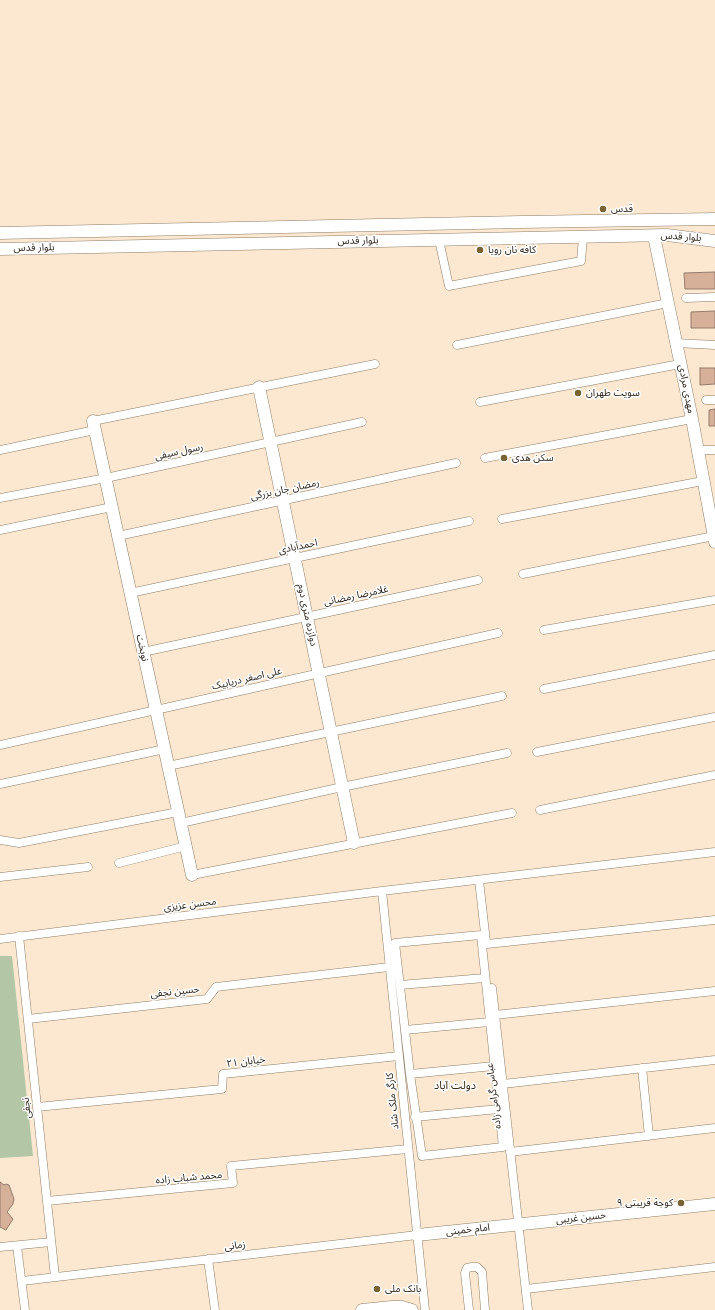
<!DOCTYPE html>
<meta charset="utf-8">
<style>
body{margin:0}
canvas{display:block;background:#fce8d0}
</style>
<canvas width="715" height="1310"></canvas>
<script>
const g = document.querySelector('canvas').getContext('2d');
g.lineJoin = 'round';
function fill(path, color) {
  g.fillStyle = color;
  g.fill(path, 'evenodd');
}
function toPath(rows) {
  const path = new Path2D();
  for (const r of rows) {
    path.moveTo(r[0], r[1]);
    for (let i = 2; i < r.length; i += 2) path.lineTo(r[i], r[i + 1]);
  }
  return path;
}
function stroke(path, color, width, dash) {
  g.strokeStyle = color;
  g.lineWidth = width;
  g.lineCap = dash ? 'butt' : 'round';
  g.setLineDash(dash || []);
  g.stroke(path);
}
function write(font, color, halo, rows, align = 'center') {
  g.font = font + ' "Varela Round","Noto Sans Arabic",sans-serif';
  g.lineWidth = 3;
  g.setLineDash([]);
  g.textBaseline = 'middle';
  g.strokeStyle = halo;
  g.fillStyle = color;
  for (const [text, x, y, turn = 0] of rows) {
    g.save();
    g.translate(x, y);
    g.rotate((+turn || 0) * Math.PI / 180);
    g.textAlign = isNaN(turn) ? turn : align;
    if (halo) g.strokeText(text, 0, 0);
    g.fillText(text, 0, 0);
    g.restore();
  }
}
const green = toPath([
 [0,956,12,956,33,1156,0,1158]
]);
const building = toPath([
 [715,272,715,289,685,289,684,273,715,272],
 [715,311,715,328,691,328,691,312,715,311],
 [700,368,715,368,715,384,700,385,700,368],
 [715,409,715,426,709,426,709,410,715,409],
 [0,1182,4,1185,6,1184,9,1185,14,1199,13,1204,7,1212,13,1219,6,1230,0,1227,0,1182]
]);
const street = toPath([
 [439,240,449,286,581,261,583,237],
 [686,298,715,297],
 [676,343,715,345],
 [457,345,668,303],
 [706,400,715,400],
 [480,402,680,364],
 [93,421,375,364],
 [0,450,95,430],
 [697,450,715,450],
 [485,458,692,419],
 [0,498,106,478,362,422],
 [502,519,703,481],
 [0,530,112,507],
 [118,536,456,463],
 [523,574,714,536],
 [130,593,469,521],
 [544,630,715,600],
 [143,652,478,580],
 [544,689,715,655],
 [0,745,498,633],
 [537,752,715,717],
 [168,766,502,696],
 [0,784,165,749],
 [540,810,715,775],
 [181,823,342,787,507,753],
 [0,840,19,843,178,812],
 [119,863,186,846],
 [192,875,512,813],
 [0,877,88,867],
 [479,880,486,942],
 [382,891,425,1310],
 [481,935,503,1147,422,1156,410,1074,395,943,481,935],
 [19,936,55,1277],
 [0,939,382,891,715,852],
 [487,944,715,920],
 [400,985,485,978],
 [492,988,528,1310],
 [495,1015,715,991],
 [28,1019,207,999,216,987,389,967],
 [405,1030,489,1022],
 [642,1068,649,1136],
 [410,1074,494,1066],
 [503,1084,715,1060],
 [37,1107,222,1089,223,1074,399,1056],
 [415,1117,499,1109],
 [510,1152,715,1128],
 [47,1201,233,1183,231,1166,408,1149],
 [17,1246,25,1310],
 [0,1247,51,1242],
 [208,1259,215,1310],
 [22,1281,417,1235],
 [526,1289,715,1267],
 [469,1310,465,1273,467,1268,472,1267,477,1267,482,1272,485,1310]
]);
const secondary = toPath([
 [0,233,521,222,715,219],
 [654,236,692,419,715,542],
 [0,249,667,235,715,241],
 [259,387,354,843],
 [93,421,192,875],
 [417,1235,715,1204],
 [362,1310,392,1307,402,1307,412,1310]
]);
const markers = [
 [603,209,4,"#776432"],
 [480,250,4,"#776432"],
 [578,393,4,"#776432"],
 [504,458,4,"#776432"],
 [681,1203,4,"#776432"],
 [377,1289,4,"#776432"]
];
const poiNames = [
 ["قدس",611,209],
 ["کافه نان رویا",488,250],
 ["سويت طهران",586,393],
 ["سكن هدى",512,458],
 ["۹ کوجة قریبتی",673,1203,"right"],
 ["بانک ملی",385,1289]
];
const streetNames = [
 ["بلوار قدس",681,237,4],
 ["بلوار قدس",358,241,-1],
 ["بلوار قدس",34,248,-1],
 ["مهدی مرادی",686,389,79],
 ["رسول سیفی",179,452,-12],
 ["رمضان جان بزرگی",285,490,-12],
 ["احمدآبادی",298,547,-12],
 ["غلامرضا رمضانی",356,596,-12],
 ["دوازده متری دوم",307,615,78],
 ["نوبخت",142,648,78],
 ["علی اصغر دریابیک",247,679,-13],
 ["محسن عزیزی",190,905,-7],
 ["حسین نجفی",175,992,-6],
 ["خیابان ۲۱",246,1062,-7],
 ["عباس گرامی زاده",494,1096,-97],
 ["کارگر ملک شاد",393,1101,-96],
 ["نجفی",27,1108,-96],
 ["محمد شباب زاده",189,1178,-5],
 ["حسین غریبی",581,1218,-6],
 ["امام خمینی",468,1230,-6],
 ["زمانی",235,1246,-7]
];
const neighbourhoodNames = [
 ["دولت آباد",455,1086]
];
fill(green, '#b3c7a7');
fill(building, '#d7b099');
stroke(building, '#957c6d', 1);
stroke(street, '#8e7d67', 9);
stroke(secondary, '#8e7d67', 13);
stroke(street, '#fff', 8);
stroke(secondary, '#fff', 12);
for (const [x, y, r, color] of markers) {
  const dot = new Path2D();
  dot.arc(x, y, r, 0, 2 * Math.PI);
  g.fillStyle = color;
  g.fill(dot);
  stroke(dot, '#fff', 1.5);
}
write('10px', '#292219', '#fff', poiNames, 'left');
write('10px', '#292219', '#fff', streetNames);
write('11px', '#362714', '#fff', neighbourhoodNames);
</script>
